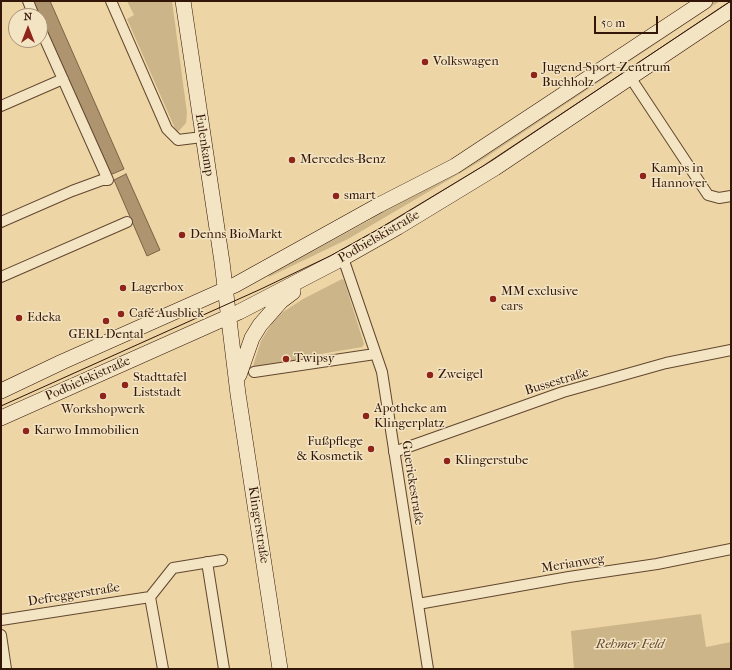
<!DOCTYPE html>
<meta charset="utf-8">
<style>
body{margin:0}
#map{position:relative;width:732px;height:670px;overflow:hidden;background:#edd5a5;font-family:"IM FELL French Canon",serif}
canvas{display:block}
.frame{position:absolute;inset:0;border:2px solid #331607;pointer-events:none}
.north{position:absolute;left:8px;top:8px;width:40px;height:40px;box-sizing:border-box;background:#f3e4c4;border:1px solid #a69278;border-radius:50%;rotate:0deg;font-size:11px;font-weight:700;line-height:16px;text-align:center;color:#331607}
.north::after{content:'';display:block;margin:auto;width:14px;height:18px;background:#8f2418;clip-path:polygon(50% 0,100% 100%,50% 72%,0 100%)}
.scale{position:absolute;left:594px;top:16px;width:64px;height:18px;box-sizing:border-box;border:2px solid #331607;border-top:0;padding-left:5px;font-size:12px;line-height:14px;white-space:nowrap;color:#331607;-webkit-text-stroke:3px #f3e4c4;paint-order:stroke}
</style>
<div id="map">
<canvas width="732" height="670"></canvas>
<div class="frame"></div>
<div class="north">N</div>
<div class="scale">50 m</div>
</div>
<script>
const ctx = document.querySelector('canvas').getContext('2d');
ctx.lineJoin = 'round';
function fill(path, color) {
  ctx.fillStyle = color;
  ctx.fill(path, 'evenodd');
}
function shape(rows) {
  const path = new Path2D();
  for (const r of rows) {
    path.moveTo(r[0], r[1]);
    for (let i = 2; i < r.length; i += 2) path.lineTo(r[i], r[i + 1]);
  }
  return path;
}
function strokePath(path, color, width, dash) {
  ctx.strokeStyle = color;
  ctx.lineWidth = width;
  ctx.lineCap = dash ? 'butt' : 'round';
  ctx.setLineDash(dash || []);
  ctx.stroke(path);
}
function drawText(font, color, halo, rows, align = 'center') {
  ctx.font = font + ' "IM FELL French Canon",serif';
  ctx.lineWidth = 3;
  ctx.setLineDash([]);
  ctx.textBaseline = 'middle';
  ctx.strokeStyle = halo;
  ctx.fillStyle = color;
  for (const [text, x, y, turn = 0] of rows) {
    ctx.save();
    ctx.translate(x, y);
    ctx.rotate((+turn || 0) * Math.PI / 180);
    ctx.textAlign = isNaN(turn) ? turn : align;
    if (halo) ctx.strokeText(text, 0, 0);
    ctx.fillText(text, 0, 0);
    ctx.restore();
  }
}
const green = shape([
 [127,1,172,1,187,113,186,123,177,133,127,19,134,15],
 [712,1,720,1,479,162,348,239,269,277,268,275,370,220,381,210],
 [342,279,344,280,364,344,362,347,303,357,295,362,252,369,261,341,274,320,283,312,303,299],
 [701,614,706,647,731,642,731,669,574,669,571,631]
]);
const water = shape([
 [33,1,50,1,124,169,110,175,33,1],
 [126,174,160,250,147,256,114,180,126,174]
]);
const street = shape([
 [28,1,34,16],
 [111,1,167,129,178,140,202,137],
 [630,77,708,195,719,198,731,196],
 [1,106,63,79],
 [1,222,72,191,102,180,108,180,40,28],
 [343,258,382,372,428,669],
 [1,277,127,222],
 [254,372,375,354],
 [394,452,563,392,666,363,731,350],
 [207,562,224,669],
 [418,604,569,577,657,564,731,549],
 [1,620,150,597],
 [1,635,6,669],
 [163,669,150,597,173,568,222,560]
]);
const secondary = shape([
 [183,1,222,262,238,394,280,669],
 [239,375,252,338,260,325,281,301,293,292],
 [1,391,62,362,235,285,379,205,455,166,705,1],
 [1,418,239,312,343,258,398,227,495,168,731,10]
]);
const tram = shape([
 [1,406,261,289,330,256,377,230,483,166,731,1]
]);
const markers = [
 [425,62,4,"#8f2418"],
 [534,75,4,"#8f2418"],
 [292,160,4,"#8f2418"],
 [643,176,4,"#8f2418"],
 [336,196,4,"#8f2418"],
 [182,235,4,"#8f2418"],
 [123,288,4,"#8f2418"],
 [493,299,4,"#8f2418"],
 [121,314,4,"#8f2418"],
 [19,318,4,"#8f2418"],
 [106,321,4,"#8f2418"],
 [286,359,4,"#8f2418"],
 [430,375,4,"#8f2418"],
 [125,385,4,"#8f2418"],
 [103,396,4,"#8f2418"],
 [366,416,4,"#8f2418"],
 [26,431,4,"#8f2418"],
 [371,449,4,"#8f2418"],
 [447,461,4,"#8f2418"]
];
const poiNames = [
 ["Volkswagen",433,62],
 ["Jugend-Sport-Zentrum",542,68],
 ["Buchholz",542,83],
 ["Mercedes-Benz",300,160],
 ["Kamps in",651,169],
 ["Hannover",651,184],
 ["smart",344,196],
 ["Denns BioMarkt",190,235],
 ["Lagerbox",131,288],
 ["MM exclusive",501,292],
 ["cars",501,307],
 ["Café Ausblick",129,314],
 ["Edeka",27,318],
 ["GERL Dental",106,335,"center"],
 ["Twipsy",294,359],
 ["Zweigel",438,375],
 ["Stadttafel",133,378],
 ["Liststadt",133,393],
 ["Apotheke am",374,409],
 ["Klingerplatz",374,424],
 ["Workshopwerk",103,410,"center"],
 ["Karwo Immobilien",34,431],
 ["Fußpflege",363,442,"right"],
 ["& Kosmetik",363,457,"right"],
 ["Klingerstube",455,461]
];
const streetNames = [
 ["Eulenkamp",204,145,81],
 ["Podbielskistraße",379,237,-30],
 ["Podbielskistraße",88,379,-24],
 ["Bussestraße",557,382,-17],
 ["Guerickestraße",412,483,81],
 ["Klingerstraße",258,525,81],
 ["Merianweg",573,564,-9],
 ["Defreggerstraße",74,595,-9]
];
const parkNames = [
 ["Rehmer Feld",630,645]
];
fill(green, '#cdb58a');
fill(water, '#ae946f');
strokePath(water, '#7d6245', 1);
strokePath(street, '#62462e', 12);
strokePath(secondary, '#331607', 16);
strokePath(street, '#f3e4c4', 10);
strokePath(secondary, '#f3e4c4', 15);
strokePath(tram, '#331607', 1);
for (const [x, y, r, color] of markers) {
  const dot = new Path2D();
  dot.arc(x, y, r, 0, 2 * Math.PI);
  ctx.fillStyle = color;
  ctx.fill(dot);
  strokePath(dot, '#f3e4c4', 1.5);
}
drawText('13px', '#331607', '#f3e4c4', poiNames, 'left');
drawText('13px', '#331607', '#f3e4c4', streetNames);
drawText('italic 13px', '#61462e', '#f3e4c4', parkNames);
</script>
